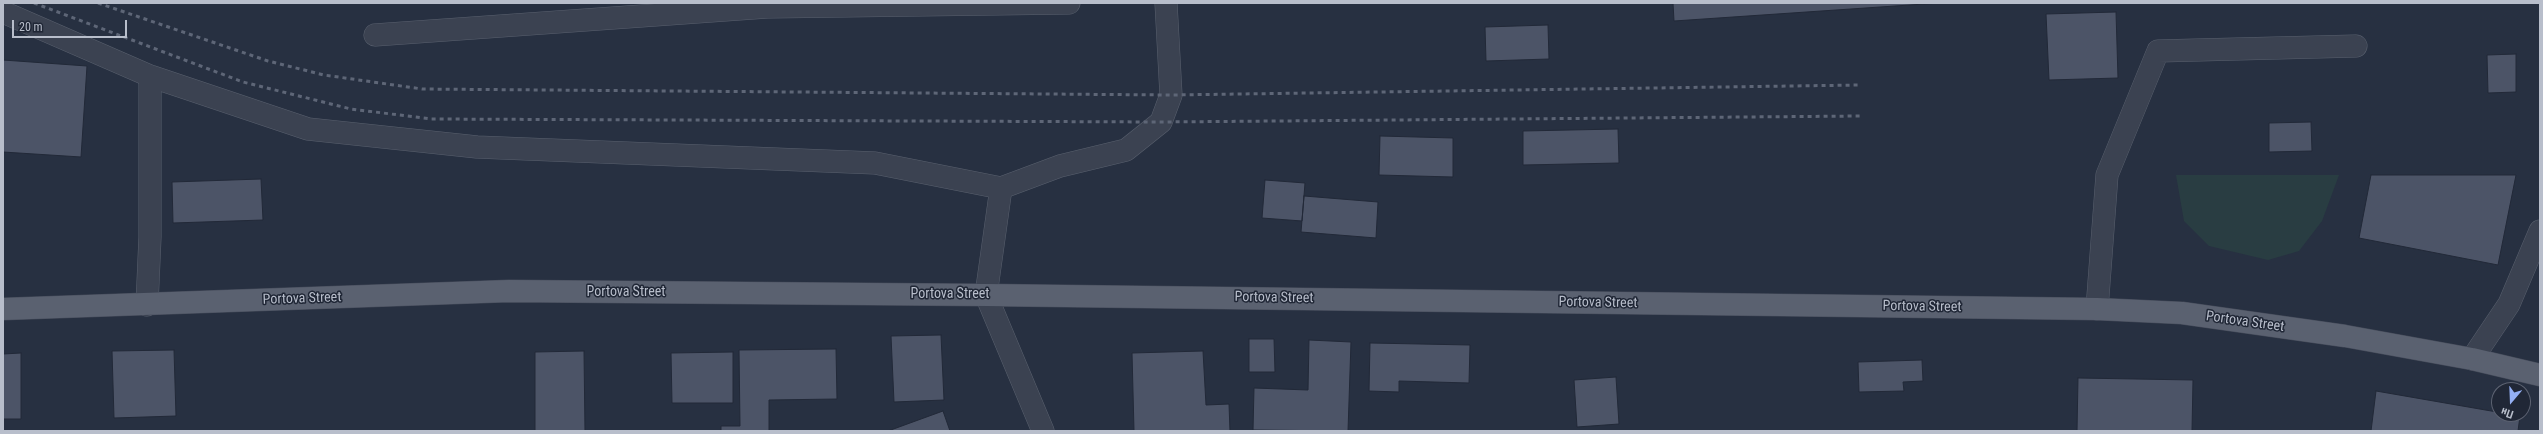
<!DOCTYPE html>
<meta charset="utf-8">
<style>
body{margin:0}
#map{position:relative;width:2543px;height:434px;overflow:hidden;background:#273041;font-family:"Roboto Condensed",sans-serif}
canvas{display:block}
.frame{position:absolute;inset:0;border:4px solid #b8becb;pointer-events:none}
.north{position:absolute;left:2491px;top:382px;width:40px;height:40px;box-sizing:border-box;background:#202736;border:1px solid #5d6372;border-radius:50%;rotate:199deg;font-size:11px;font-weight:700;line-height:16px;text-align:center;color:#b8becb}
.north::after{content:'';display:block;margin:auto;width:14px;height:18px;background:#94b0f4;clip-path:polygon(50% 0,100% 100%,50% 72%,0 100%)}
.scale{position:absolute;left:12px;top:20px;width:115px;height:18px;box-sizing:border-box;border:2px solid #b8becb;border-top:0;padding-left:5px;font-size:12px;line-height:14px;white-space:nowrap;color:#b8becb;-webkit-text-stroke:3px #202736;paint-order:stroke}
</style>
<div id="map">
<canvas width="2543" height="434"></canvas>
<div class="frame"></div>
<div class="north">Пн</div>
<div class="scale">20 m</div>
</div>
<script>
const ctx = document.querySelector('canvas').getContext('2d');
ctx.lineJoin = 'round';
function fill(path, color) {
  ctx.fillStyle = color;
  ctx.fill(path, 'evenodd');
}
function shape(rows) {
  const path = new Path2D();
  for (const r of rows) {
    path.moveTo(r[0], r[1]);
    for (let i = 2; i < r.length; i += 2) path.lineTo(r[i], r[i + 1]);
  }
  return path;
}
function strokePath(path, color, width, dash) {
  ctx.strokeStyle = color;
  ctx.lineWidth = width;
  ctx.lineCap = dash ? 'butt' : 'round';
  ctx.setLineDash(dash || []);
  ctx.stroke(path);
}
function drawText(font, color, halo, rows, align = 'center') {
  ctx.font = font + ' "Roboto Condensed",sans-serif';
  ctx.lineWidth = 3;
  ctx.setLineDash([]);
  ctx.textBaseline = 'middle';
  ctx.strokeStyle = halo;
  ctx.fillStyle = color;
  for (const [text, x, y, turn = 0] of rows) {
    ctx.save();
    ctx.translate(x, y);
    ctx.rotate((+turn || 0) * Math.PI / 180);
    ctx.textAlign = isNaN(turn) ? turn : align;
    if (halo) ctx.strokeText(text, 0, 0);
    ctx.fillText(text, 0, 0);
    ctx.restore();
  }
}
const green = shape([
 [2176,175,2339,175,2322,221,2299,251,2268,260,2209,246,2184,221]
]);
const building = shape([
 [1673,3,1939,3,1674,21,1673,3],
 [2116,12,2118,78,2049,80,2046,14,2116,12],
 [1548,25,1549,59,1486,61,1485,27,1548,25],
 [2516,54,2516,92,2488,93,2487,55,2516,54],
 [3,60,87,66,81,157,3,152,3,60],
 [2311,122,2312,151,2269,152,2269,123,2311,122],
 [1618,129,1619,163,1523,165,1523,131,1618,129],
 [1380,136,1453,138,1453,177,1379,175,1380,136],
 [2371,175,2516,175,2498,265,2359,238,2371,175],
 [261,179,263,220,173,223,172,182,261,179],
 [1265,180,1305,183,1302,221,1262,218,1265,180],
 [1304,196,1378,202,1376,238,1301,232,1304,196],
 [941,335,944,400,894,402,891,336,941,335],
 [1249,339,1274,339,1275,372,1249,372,1249,339],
 [1309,340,1351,342,1348,431,1253,430,1254,388,1308,390,1309,340],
 [1370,343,1470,345,1469,383,1399,381,1399,392,1369,391,1370,343],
 [836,349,837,399,769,400,769,431,721,431,721,426,740,426,739,350,836,349],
 [174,350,176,416,114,418,112,351,174,350],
 [584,351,585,431,535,431,535,352,584,351],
 [1203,351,1206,405,1229,404,1230,431,1134,431,1132,353,1203,351],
 [733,352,733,403,672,403,671,353,733,352],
 [21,353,21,419,3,419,3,354,21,353],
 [1922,360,1923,381,1903,382,1904,391,1859,392,1858,362,1922,360],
 [1616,377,1619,424,1577,427,1574,380,1616,377],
 [2078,378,2193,380,2192,431,2077,431,2078,378],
 [2376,391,2520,416,2518,431,2371,431,2376,391],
 [943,411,950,431,888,431,943,411]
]);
const minor = shape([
 [3,12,150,76,308,129,477,147,875,163,1001,188],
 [375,35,767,7,1069,3],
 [147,305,150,237,150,76],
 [2097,309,2107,175,2158,51,2356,46],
 [2472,359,2509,304,2540,231],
 [1043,431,986,295,1001,188,1060,166,1126,150,1161,122,1171,95,1166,3]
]);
const major = shape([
 [3,309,509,291,986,295,2097,309,2182,313,2345,336,2472,359,2540,375]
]);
const rail = shape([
 [34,3,243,82,351,109,431,119,1161,122,1861,116],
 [98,3,268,61,324,75,422,89,1171,95,1860,85]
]);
const streetNames = [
 ["Portova Street",626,292],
 ["Portova Street",950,294],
 ["Portova Street",1274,298,1],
 ["Portova Street",302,299,-2],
 ["Portova Street",1598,303,1],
 ["Portova Street",1922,307,1],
 ["Portova Street",2245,322,8]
];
fill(green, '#293d42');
fill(building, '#4c5467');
strokePath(building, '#222938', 1);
strokePath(minor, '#59606e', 23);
strokePath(major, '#454b5a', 23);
strokePath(minor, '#3b4251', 22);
strokePath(major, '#5a6170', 22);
strokePath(rail, '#5e6677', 3, [4, 4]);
drawText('14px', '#b8becb', '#202736', streetNames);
</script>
